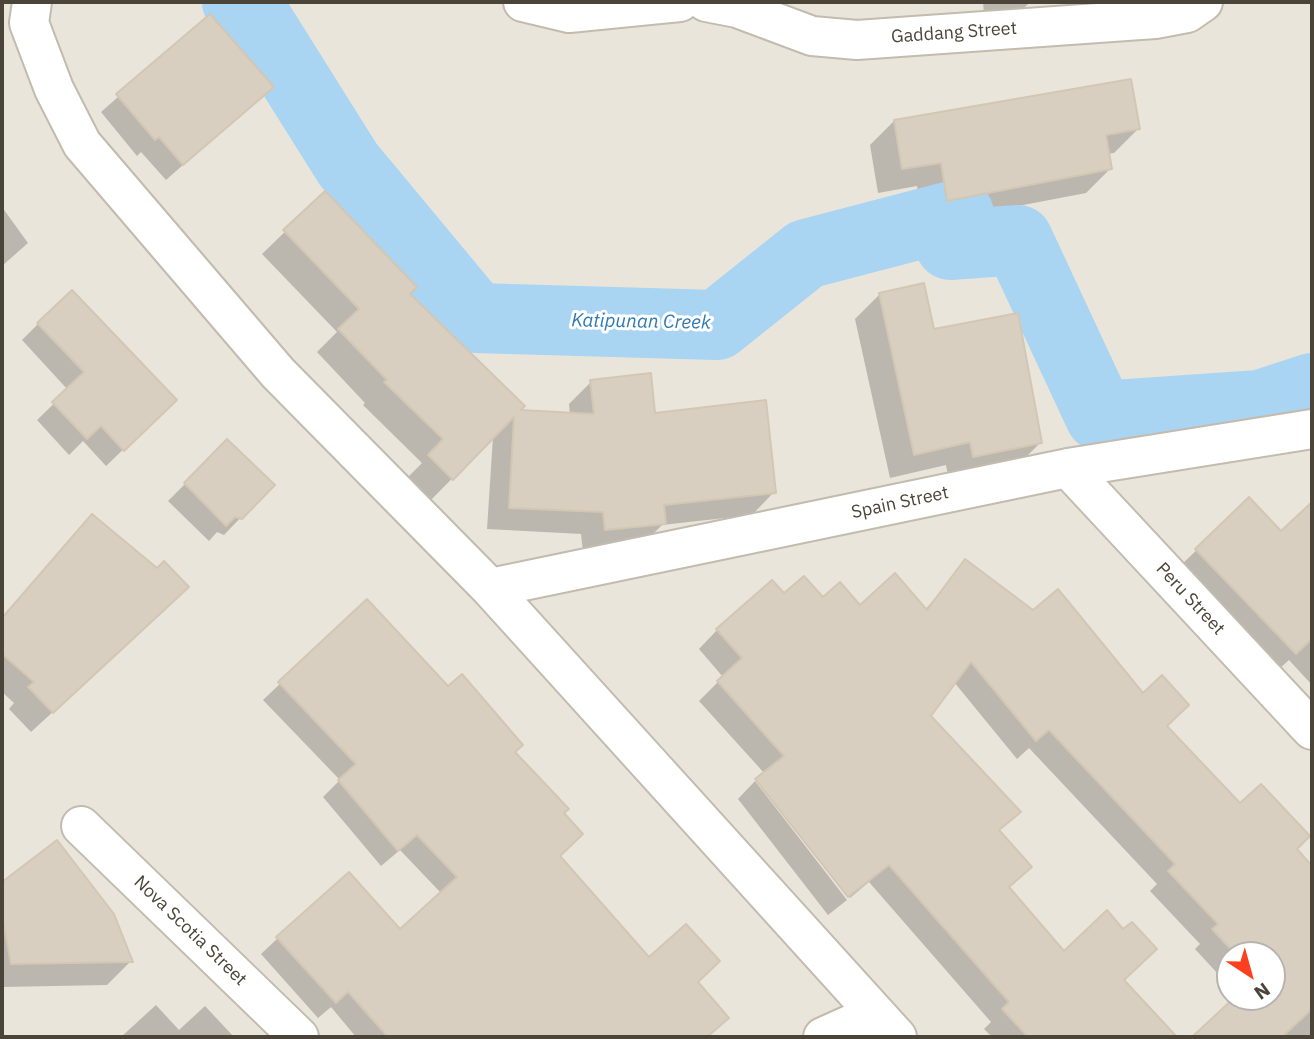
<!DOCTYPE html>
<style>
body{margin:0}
#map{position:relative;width:1314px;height:1039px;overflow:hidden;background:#f6f3ec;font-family:"IBM Plex Sans",sans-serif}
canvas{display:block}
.frame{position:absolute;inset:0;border:4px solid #4b4439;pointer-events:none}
.north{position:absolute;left:1216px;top:941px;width:70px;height:70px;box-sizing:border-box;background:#fff;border:2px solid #b7b4b0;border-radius:50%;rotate:144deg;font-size:19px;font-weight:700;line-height:28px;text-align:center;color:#4b4439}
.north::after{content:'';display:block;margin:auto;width:24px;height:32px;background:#fc3f1d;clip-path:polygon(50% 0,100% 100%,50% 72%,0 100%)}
</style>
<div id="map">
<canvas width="1314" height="1039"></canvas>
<div class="frame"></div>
<div class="north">N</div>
</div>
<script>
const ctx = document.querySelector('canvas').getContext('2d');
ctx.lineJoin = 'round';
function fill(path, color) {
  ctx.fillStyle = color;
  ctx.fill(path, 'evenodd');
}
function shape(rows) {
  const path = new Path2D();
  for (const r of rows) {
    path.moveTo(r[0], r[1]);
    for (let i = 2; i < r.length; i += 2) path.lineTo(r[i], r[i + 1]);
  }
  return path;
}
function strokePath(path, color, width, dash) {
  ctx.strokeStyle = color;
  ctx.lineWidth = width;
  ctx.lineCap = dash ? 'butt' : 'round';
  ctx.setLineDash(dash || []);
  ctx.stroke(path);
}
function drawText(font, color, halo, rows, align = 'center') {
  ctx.font = font + ' "IBM Plex Sans",sans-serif';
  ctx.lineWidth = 6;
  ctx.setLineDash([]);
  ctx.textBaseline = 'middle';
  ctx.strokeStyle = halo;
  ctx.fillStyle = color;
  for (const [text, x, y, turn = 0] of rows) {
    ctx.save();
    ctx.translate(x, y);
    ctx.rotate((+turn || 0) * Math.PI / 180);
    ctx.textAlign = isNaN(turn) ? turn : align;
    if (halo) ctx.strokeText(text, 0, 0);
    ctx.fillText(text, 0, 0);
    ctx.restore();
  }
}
const residential = shape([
 [2,2,1312,2,1312,1037,2,1037],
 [1230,955,1272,955,1272,997,1230,997]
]);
const shadow = shape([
 [983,2,1030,2,1024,8,984,14],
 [210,16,271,87,166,180,141,152,137,156,101,112],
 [894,121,1138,129,1114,153,1107,154,1110,169,1086,193,924,224,917,186,878,193,870,145],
 [325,193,407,294,517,412,570,415,569,404,591,382,653,415,774,492,752,515,662,525,641,546,583,552,581,534,487,529,493,437,430,501,407,478,422,463,363,405,365,403,317,352,337,332,262,254],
 [2,207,28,243,2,266],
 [923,285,933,331,1040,443,1016,467,949,480,946,465,890,478,855,319,879,295],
 [38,324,158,416,106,466,83,441,69,455,37,420,68,390,22,340],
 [227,442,272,485,224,535,217,532,209,541,168,501],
 [1249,500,1281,533,1312,504,1312,685,1289,660,1279,669,1180,566],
 [92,516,166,608,31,732,9,709,14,703,2,692,2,617],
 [965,562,1165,726,1240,806,1295,849,1312,868,1312,1037,1194,1037,1238,997,1272,997,1272,955,1230,955,1230,987,1195,949,1200,944,1150,891,1157,884,1029,748,1017,759,954,682,929,716,1018,812,998,831,1029,867,1008,889,1064,953,1122,981,1174,1037,992,1037,984,1029,991,1022,869,882,850,898,758,780,765,774,699,701,723,677,699,649,717,630,784,596,823,599,860,607,925,610],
 [367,601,513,752,561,814,558,856,649,959,696,982,727,1018,707,1037,356,1037,331,1007,318,1018,261,954,278,938,400,931,441,893,400,850,381,866,323,797,340,780,263,700],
 [755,781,847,900,828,915,738,799],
 [56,843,131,961,107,985,2,987,2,884],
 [156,1005,179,1030,205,1006,234,1037,121,1037]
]);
const river = shape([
 [237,2,250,8,348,164,476,318,717,325,806,254,959,214,950,245,1018,240,1100,416,1260,405,1312,388]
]);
const building = shape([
 [210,14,274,87,183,165,159,137,155,140,116,94,210,14],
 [1131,79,1140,129,1106,135,1112,169,947,201,941,163,902,169,894,120,1131,79],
 [325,191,417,287,410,294,525,406,521,410,594,414,590,380,651,373,655,413,766,400,776,493,664,505,666,524,605,530,603,512,509,508,514,417,453,480,428,455,443,439,384,382,387,380,338,329,359,309,283,230,325,191],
 [924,283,934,329,1018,313,1042,443,973,457,970,442,914,455,879,293,924,283],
 [72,290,177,400,124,451,101,426,87,439,52,402,84,372,37,323,72,290],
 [227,439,275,485,242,519,235,517,226,526,184,483,227,439],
 [1249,497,1281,531,1312,502,1312,639,1296,654,1195,549,1249,497],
 [92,514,157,568,164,561,189,587,53,713,28,687,34,682,2,654,2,618,92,514],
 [965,559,1033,610,1058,589,1143,693,1162,675,1189,705,1167,726,1240,803,1261,784,1310,836,1297,849,1312,866,1312,1009,1282,1037,1192,1037,1235,997,1272,997,1272,955,1236,955,1212,929,1218,924,1168,871,1175,864,1049,730,1036,741,971,662,931,716,1021,812,999,830,1032,867,1009,887,1064,951,1107,910,1123,929,1132,922,1157,949,1124,980,1177,1037,1028,1037,1002,1009,1009,1002,889,865,848,897,755,779,784,756,717,681,742,658,716,629,772,580,784,593,804,576,823,597,840,582,860,605,895,573,927,610,965,559],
 [367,599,448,686,462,674,523,745,515,752,569,809,564,813,583,834,560,856,649,957,686,924,720,961,698,982,729,1018,707,1037,388,1037,348,992,336,1003,276,937,349,872,400,929,457,877,417,835,398,851,338,780,356,764,278,682,367,599],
 [57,840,114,914,133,962,11,964,2,916,2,882,57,840]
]);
const street = shape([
 [32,2,29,23,54,89,82,144,278,373,490,588,897,1037],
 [523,2,569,13,680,2],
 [706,2,737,8,812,36,857,40,1155,19,1187,13,1203,2],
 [1068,468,1312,730],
 [490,588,1068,468,1312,429],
 [81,826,299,1037],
 [823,1037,874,1014]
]);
const streetNames = [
 ["Gaddang Street",954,33,-4],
 ["Spain Street",900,503,-12],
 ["Peru Street",1190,599,47],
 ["Nova Scotia Street",190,931,44]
];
const waterNames = [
 ["Katipunan Creek",641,322,1]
];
fill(residential, '#eae5da');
fill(shadow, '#0003');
strokePath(river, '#a9d4f2', 70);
fill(building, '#d8cfc1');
strokePath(building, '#d3c7b4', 2);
strokePath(street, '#c2bbae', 42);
strokePath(street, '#fff', 38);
drawText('18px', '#4b4439', '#fff', streetNames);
drawText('italic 19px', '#2e7ab2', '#fff', waterNames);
</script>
